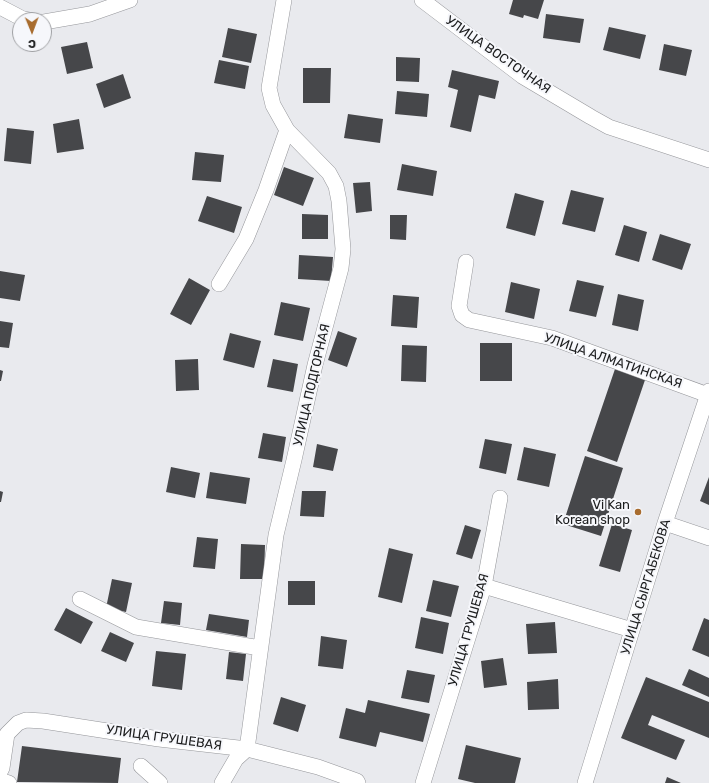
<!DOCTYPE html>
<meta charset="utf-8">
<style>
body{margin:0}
#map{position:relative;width:709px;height:783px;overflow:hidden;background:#e9eaee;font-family:Rubik,sans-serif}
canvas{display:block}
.north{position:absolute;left:12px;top:12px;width:40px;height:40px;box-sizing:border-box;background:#f6f7fb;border:1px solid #9fa0a3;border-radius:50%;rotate:179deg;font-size:11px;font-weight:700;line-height:16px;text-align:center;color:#1c1d1e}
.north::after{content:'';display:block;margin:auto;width:14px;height:18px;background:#a86c2e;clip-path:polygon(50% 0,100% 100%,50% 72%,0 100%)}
</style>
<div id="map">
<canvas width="709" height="783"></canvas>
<div class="north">С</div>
</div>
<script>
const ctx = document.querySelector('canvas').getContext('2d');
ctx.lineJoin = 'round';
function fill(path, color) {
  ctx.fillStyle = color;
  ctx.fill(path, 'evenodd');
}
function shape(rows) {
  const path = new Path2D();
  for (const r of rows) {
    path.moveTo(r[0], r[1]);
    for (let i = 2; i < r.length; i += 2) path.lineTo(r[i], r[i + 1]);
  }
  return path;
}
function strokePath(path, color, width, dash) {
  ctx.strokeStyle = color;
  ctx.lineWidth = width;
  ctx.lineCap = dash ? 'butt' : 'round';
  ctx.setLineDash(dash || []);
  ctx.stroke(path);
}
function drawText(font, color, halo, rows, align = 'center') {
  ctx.font = font + ' Rubik,sans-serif';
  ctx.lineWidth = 4;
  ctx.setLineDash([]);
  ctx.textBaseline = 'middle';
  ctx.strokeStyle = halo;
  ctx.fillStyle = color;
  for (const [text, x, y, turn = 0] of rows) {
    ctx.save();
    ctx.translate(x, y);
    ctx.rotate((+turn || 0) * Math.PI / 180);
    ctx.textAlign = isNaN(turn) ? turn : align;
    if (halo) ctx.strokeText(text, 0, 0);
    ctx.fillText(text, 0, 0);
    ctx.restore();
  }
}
const building = shape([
 [513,0,544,0,538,19,524,15,523,18,509,14],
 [546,14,584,19,580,43,543,38],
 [609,27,646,35,640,59,603,50],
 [228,28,257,34,251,63,222,57],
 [87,42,93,68,67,74,61,47],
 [664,44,692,50,686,76,659,70],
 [396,57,420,58,419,82,396,81],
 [219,60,249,66,245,89,214,83],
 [303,68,331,68,330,103,303,103],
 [452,70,499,81,495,99,479,95,471,132,450,127,458,90,448,87],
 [123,74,131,98,104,108,96,84],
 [397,91,429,94,427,117,395,114],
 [348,114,383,119,380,143,344,138],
 [79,119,84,149,57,153,53,124],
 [7,128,34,131,31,164,4,161],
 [195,152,224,155,221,182,192,180],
 [402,164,437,171,433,196,397,190],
 [284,167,314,178,303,206,274,195],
 [370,182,372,211,356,213,353,183],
 [571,190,604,198,595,232,562,224],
 [515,193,544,201,535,236,506,228],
 [207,196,242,207,234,233,198,221],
 [302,214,328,215,328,239,302,239],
 [390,215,407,215,406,240,390,239],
 [624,225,647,232,639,262,615,255],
 [660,234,691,244,682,270,652,260],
 [299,255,333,257,331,281,298,279],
 [0,271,25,275,20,301,0,298],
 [189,278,210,290,191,325,170,314],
 [577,280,604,286,596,317,569,311],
 [511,282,540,289,534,319,505,312],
 [618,294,644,300,638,331,612,325],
 [393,295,419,297,417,328,391,326],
 [281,302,310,308,303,341,274,335],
 [0,321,13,323,9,348,0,347],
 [338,331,357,338,347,367,328,360],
 [230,333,261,341,254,368,223,360],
 [480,343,512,343,512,381,480,381],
 [402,345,427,346,426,382,401,381],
 [198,359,199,390,176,391,175,360],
 [273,359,298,364,293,392,267,387],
 [615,369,645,380,617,462,587,451],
 [0,370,3,371,1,381,0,381],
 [263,433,286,437,282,462,258,458],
 [485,439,512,444,506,474,479,468],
 [317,444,338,449,333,471,313,467],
 [524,447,556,454,549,487,517,480],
 [585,456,623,468,601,536,563,524],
 [171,467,200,473,195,498,166,492],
 [210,472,250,478,246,504,206,498],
 [709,477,709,505,700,501],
 [0,491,3,492,1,502,0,502],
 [302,491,326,491,324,517,300,516],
 [612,524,632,530,620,572,599,566],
 [465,525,481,530,472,559,456,554],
 [197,537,218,539,215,569,193,567],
 [241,544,265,545,264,579,240,579],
 [389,548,413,554,402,603,378,597],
 [112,579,132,583,126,612,106,608],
 [433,580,459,586,451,617,426,611],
 [288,581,315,581,315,605,288,605],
 [164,601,182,603,180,625,161,623],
 [66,608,93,622,81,644,54,630],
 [209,614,249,620,247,637,206,630],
 [421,617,449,623,443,654,415,648],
 [704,618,709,620,709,657,692,650],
 [555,622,557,653,528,654,526,624],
 [110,632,134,643,126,662,101,651],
 [321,636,347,640,343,669,318,666],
 [156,651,186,654,182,690,152,686],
 [229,652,246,654,243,681,226,679],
 [503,658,507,685,484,688,481,661],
 [689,669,709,678,709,697,682,685],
 [407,670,435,675,429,703,401,698],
 [646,677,709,702,709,738,652,715,648,725,685,740,676,760,621,738],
 [558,679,559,709,528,710,527,682],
 [281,697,306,705,298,732,273,724],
 [368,700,430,714,423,742,380,732,376,747,339,738,346,708,365,713],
 [466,745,521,758,515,783,475,783,458,779],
 [22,746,121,758,118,783,17,782],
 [667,777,681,783,665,783]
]);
const minor = shape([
 [422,0,522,76,591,117,609,127,709,160],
 [0,7,23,19,29,20],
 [44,22,90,14,130,0],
 [466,262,459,306,462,315,469,320,552,338,708,395],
 [219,284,246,239,266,190,287,130],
 [665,523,709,538],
 [484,586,632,630],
 [80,599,136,627,260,648],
 [141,766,160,783],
 [0,772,2,768,7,734,18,723,26,720,43,721,159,739,247,749,318,767,357,781,358,783],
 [0,780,9,783],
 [222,783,236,759,247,749,276,535,294,460,315,365,341,268,343,249,339,201,336,186,329,173,287,130,273,105,269,88,284,0],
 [423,783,484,586,500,498],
 [585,783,665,523,709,391]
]);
const markers = [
 [638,512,4,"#a86c2e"]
];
const streetNames = [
 ["УЛИЦА ВОСТОЧНАЯ",498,55,35],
 ["УЛИЦА АЛМАТИНСКАЯ",613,361,19],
 ["УЛИЦА ПОДГОРНАЯ",312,385,-77],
 ["УЛИЦА СЫРГАБЕКОВА",646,587,-73],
 ["УЛИЦА ГРУШЕВАЯ",469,630,-74],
 ["УЛИЦА ГРУШЕВАЯ",164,738,8]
];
const poiNames = [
 ["Vi Kan",630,505],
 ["Korean shop",630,520]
];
fill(building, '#46474a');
strokePath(minor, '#95969a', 16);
strokePath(minor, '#fff', 15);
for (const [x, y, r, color] of markers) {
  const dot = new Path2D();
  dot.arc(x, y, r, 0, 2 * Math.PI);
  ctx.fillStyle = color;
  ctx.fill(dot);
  strokePath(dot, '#f6f7fb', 1.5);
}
drawText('13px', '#1c1d1e', '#f6f7fb', streetNames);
drawText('13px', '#1c1d1e', '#f6f7fb', poiNames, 'right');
</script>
